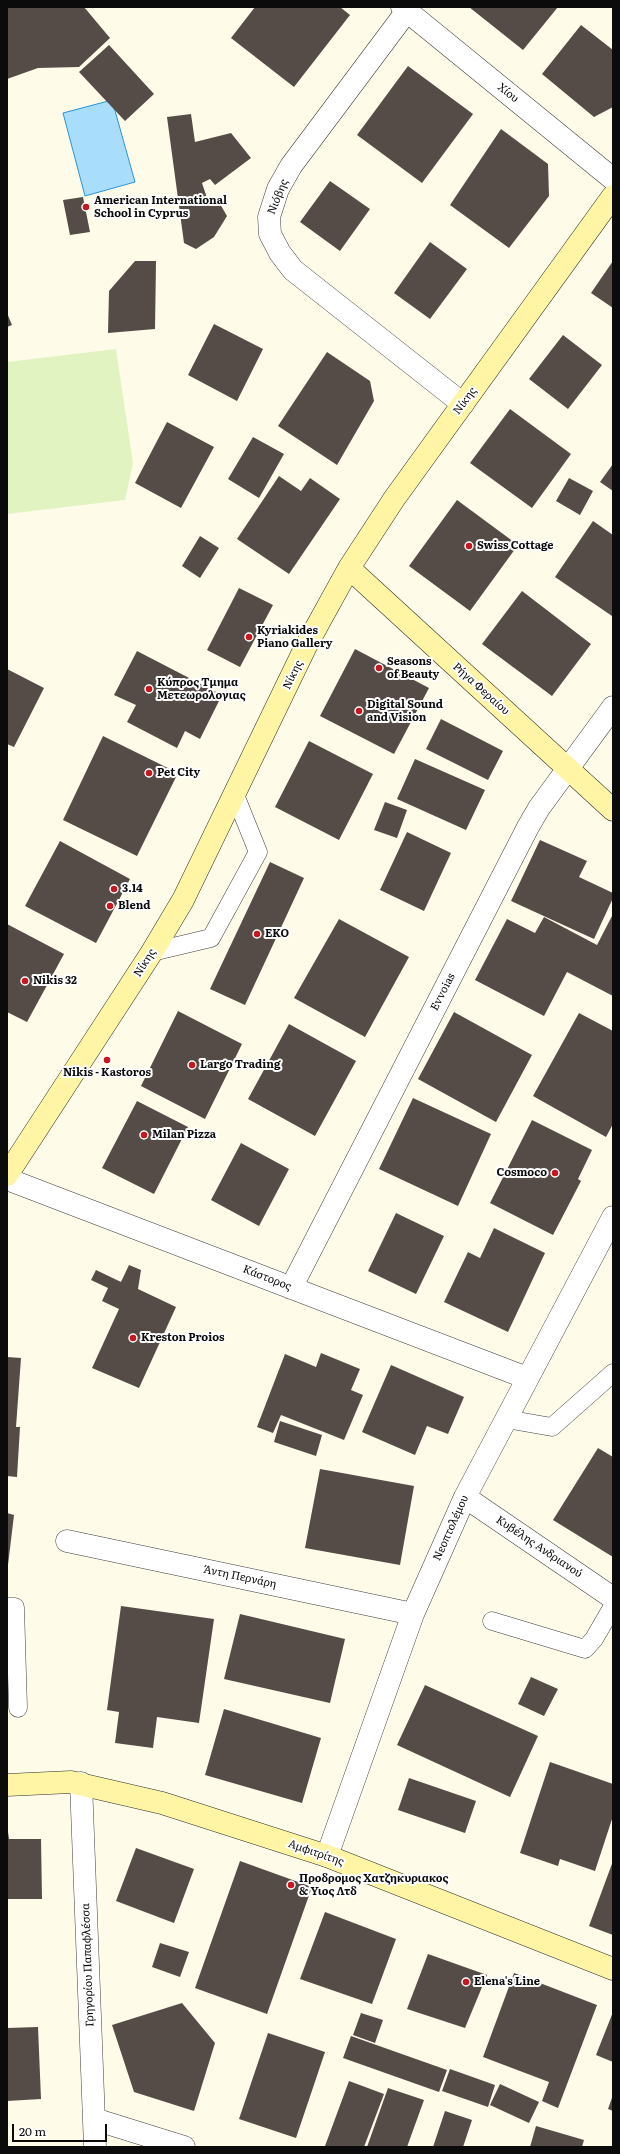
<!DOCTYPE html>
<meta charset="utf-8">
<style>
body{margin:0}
#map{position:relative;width:620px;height:2154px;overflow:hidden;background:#fffbe9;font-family:Literata,serif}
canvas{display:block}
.frame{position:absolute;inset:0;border:8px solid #0b0b0b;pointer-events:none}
.scale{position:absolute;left:12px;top:2124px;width:95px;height:18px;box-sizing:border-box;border:2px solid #0b0b0b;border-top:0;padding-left:5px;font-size:12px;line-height:14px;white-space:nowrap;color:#0b0b0b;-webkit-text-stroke:3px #fff;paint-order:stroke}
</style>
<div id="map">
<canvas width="620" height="2154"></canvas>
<div class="frame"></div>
<div class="scale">20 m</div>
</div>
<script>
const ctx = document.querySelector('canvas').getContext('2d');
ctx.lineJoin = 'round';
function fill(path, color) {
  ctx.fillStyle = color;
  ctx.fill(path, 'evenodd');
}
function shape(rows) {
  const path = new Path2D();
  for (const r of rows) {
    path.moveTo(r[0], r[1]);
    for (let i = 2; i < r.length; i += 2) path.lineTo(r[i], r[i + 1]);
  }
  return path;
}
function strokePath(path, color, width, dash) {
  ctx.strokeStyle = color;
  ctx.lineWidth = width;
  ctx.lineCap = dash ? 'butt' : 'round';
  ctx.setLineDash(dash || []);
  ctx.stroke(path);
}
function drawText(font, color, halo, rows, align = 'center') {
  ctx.font = font + ' Literata,serif';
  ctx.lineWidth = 4;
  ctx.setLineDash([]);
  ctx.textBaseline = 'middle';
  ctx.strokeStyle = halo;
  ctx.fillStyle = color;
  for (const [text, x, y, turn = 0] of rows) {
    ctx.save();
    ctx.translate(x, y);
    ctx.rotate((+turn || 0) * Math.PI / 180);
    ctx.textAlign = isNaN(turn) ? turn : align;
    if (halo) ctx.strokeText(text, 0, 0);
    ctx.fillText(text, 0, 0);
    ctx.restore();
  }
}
const pitch = shape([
 [116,349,133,463,125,500,7,514,7,362]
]);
const water = shape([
 [112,100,135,182,85,196,63,113,112,100]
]);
const building = shape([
 [7,7,84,7,110,38,79,67,38,68,7,79],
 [255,7,340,7,350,15,294,87,231,38],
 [469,7,558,7,523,50],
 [581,25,613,50,613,107,594,117,542,74],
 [109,45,154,94,125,121,79,72],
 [408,66,473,114,422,183,357,135],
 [191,114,195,142,231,133,251,158,215,185,210,179,202,183,208,201,216,197,227,216,214,237,196,249,184,243,167,117],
 [501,129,548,164,549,196,509,248,450,205],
 [330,181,370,209,340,251,300,222],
 [83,197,90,232,70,235,63,200],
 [430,242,467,269,430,319,394,293],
 [135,261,156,261,155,329,108,333,109,291],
 [613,261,613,308,591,293],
 [7,313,12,325,7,327],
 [214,324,263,349,237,401,188,375],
 [563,335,602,365,568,409,529,379],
 [327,352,370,381,374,401,337,465,278,426],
 [510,409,571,454,532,508,470,463],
 [167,422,214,447,181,508,135,483],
 [253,437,284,454,259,498,228,479],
 [613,464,613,491,600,482],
 [279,476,301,491,310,478,340,499,289,574,237,539],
 [569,478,593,491,580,515,556,501],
 [457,500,518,545,470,611,409,566],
 [593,521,613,535,612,616,555,577],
 [200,536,219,548,200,578,182,566],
 [239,588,273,605,240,667,207,650],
 [522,591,591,644,552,696,482,644],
 [355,649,429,688,394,754,320,716],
 [137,651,222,695,200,739,185,731,177,748,127,722,136,705,114,695],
 [7,669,44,688,14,747,7,744],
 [441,719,503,751,488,780,426,749],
 [103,736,178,773,137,856,63,820],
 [309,741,373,774,339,840,275,807],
 [415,759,485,790,466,830,397,799],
 [385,802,407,810,397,838,374,830],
 [407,832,451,853,424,911,380,890],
 [540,840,587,861,579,877,613,893,613,898,594,939,511,901],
 [60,841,130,879,96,943,25,906],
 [270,862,304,878,245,1005,210,989],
 [613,914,613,996,567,972,544,1016,475,980,507,919,535,933,544,917,597,945],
 [339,919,409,957,365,1037,294,998],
 [7,924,64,954,27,1022,7,1012],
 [178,1011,242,1044,205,1119,141,1086],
 [454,1012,532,1055,496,1122,418,1079],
 [579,1013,613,1031,613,1124,606,1137,533,1096],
 [289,1024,356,1061,315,1136,248,1099],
 [413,1098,491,1134,458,1206,379,1169],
 [137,1101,188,1127,154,1194,102,1168],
 [532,1120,592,1150,578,1179,581,1181,553,1235,490,1203],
 [241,1143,289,1169,259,1226,211,1200],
 [396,1213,444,1236,416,1294,368,1271],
 [494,1228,545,1253,508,1332,444,1302,468,1252,480,1258],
 [129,1265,141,1270,138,1289,176,1307,139,1388,92,1368,119,1309,102,1301,108,1288,91,1280,96,1270,121,1282],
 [321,1353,360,1369,351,1390,363,1395,344,1440,281,1415,273,1433,257,1427,285,1354,316,1367],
 [7,1357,21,1358,16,1427,20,1427,17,1477,7,1476],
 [391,1365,464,1397,448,1434,427,1426,415,1455,362,1432],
 [280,1421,322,1435,316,1456,274,1442],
 [598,1448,613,1457,613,1557,553,1520],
 [320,1469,414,1486,400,1565,305,1548],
 [7,1513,14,1515,8,1565,7,1565],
 [121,1606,214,1619,199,1723,157,1717,153,1748,115,1743,119,1712,107,1710],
 [240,1614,345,1639,330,1703,224,1679],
 [531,1677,558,1689,544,1716,518,1704],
 [425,1685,538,1736,510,1797,397,1745],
 [224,1709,321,1738,302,1803,205,1775],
 [550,1762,613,1784,613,1816,595,1871,560,1859,558,1866,520,1853],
 [409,1778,476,1801,465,1833,398,1810],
 [7,1825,9,1839,41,1839,42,1899,7,1899],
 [136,1848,194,1869,174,1923,116,1901],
 [240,1861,312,1887,267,2014,195,1988],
 [613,1861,613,1935,589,1926],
 [325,1912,396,1939,372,2004,300,1979],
 [160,1943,189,1952,180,1977,152,1967],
 [428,1954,487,1975,465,2028,407,2009],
 [514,1973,597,2005,558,2108,542,2101,549,2082,483,2057],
 [182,2003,215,2043,194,2111,134,2092,112,2025],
 [613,2012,613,2062,596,2055],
 [361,2013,383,2020,375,2043,353,2035],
 [38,2027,41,2099,7,2101,7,2028],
 [268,2033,325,2052,296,2138,239,2119],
 [351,2036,447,2070,439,2092,343,2058],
 [450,2069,495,2085,488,2107,442,2091],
 [349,2081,384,2094,364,2147,328,2147,325,2146],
 [500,2084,539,2102,529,2123,490,2105],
 [388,2088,424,2100,407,2147,367,2147],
 [613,2095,613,2111,608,2109],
 [445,2111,472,2120,463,2147,433,2147],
 [536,2126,584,2140,582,2147,530,2147]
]);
const lane = shape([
 [152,952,211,938,258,852,235,795],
 [506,1419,552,1427,613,1373],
 [7,1607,15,1607,18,1708],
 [492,1621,585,1649,594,1639,613,1606]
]);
const street = shape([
 [402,7,613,179],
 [407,11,291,166,278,189,269,217,270,234,280,253,293,270,463,404],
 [7,1179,527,1378],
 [291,1288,528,827,539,808,613,707],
 [465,1497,613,1598],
 [67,1541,413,1614],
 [81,1783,95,2147],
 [327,1856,413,1614,465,1497,613,1217],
 [94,2119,184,2147]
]);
const secondary = shape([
 [349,568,613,810],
 [7,1175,152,952,183,900,306,646,349,568,394,499,613,196],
 [7,1785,71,1782,162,1803,327,1856,613,1969]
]);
const markers = [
 [86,207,4,"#c71720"],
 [469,546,4,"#c71720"],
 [249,637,4,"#c71720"],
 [379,668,4,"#c71720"],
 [149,689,4,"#c71720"],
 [359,711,4,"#c71720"],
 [149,773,4,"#c71720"],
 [114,889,4,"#c71720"],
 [110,906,4,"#c71720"],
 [257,934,4,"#c71720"],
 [25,981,4,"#c71720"],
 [107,1060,4,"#c71720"],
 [192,1065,4,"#c71720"],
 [144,1135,4,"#c71720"],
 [555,1173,4,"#c71720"],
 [133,1338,4,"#c71720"],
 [291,1885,4,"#c71720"],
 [466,1982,4,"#c71720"]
];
const streetNames = [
 ["Χίου",508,93,39],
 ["Νιόβης",278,197,-68],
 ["Νίκης",465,401,-54],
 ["Νίκης",293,675,-64],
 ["Ρήγα Φεραίου",481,689,42],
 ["Νίκης",145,963,-58],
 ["Evvoias",443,992,-63],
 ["Κάστορος",267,1278,21],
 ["Νεοπτολέμου",451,1528,-66],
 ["Κυβέλης Ανδριανού",539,1547,34],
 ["Άντη Περνάρη",240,1577,12],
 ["Αμφιτρίτης",316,1853,19],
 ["Γρηγορίου Παπαφλέσσα",88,1965,-92]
];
const poiNames = [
 ["American International",94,201],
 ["School in Cyprus",94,214],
 ["Swiss Cottage",477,546],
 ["Kyriakides",257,631],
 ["Piano Gallery",257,644],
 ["Seasons",387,662],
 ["of Beauty",387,675],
 ["Κύπρος Τμημα",157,683],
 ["Μετεωρολογιας",157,696],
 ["Digital Sound",367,705],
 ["and Vision",367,718],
 ["Pet City",157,773],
 ["3.14",122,889],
 ["Blend",118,906],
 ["EKO",265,934],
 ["Nikis 32",33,981],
 ["Largo Trading",200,1065],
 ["Nikis - Kastoros",107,1073,"center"],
 ["Milan Pizza",152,1135],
 ["Cosmoco",547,1173,"right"],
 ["Kreston Proios",141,1338],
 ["Προδρομος Χατζηκυριακος",299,1879],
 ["& Υιος Λτδ",299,1892],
 ["Elena's Line",474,1982]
];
fill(pitch, '#e2f3c2');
fill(water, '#a9ddfc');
strokePath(water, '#2993d9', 1);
fill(building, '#554c47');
strokePath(lane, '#3e3e3e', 19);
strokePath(street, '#3e3e3e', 23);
strokePath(secondary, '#2d2d2d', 23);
strokePath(lane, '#fff', 18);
strokePath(street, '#fff', 22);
strokePath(secondary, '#fff5a4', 22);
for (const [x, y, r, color] of markers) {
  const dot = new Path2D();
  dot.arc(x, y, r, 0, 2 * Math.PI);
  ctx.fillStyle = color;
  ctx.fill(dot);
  strokePath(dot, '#fff', 1.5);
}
drawText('11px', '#0b0b0b', '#fff', streetNames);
drawText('bold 11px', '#0b0b0b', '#fff', poiNames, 'left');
</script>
